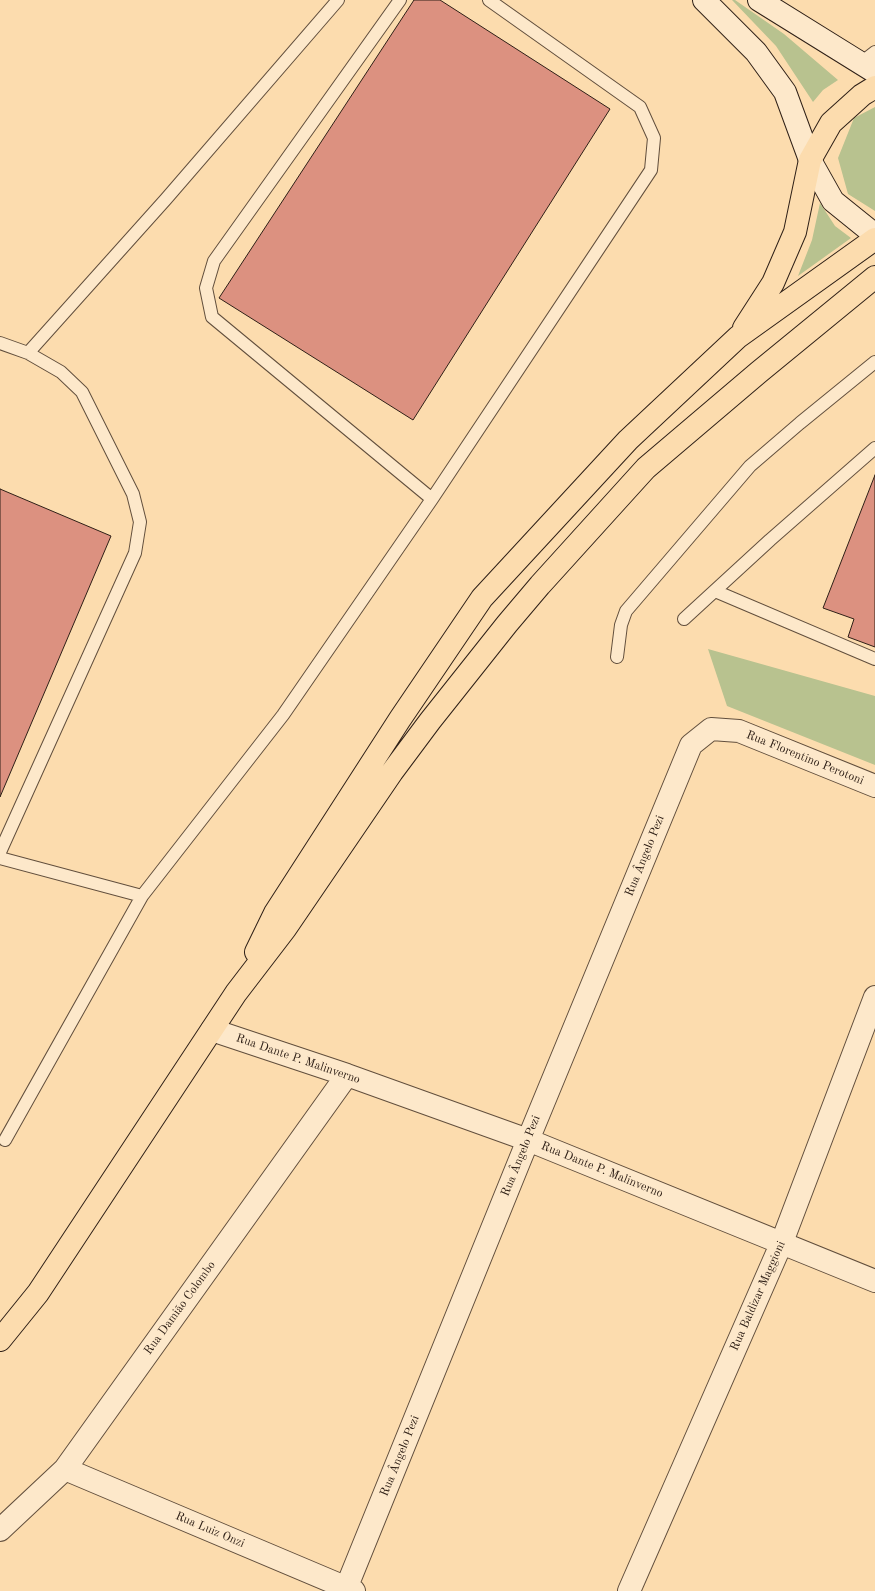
<!DOCTYPE html>
<meta charset="utf-8">
<style>
body{margin:0}
canvas{display:block;background:#fcdcae}
</style>
<canvas width="875" height="1591"></canvas>
<script>
const ctx = document.querySelector('canvas').getContext('2d');
ctx.lineJoin = 'round';
function fill(path, color) {
  ctx.fillStyle = color;
  ctx.fill(path, 'evenodd');
}
function shape(rows) {
  const path = new Path2D();
  for (const r of rows) {
    path.moveTo(r[0], r[1]);
    for (let i = 2; i < r.length; i += 2) path.lineTo(r[i], r[i + 1]);
  }
  return path;
}
function strokePath(path, color, width, dash) {
  ctx.strokeStyle = color;
  ctx.lineWidth = width;
  ctx.lineCap = dash ? 'butt' : 'round';
  ctx.setLineDash(dash || []);
  ctx.stroke(path);
}
function drawText(font, color, halo, rows, align = 'center') {
  ctx.font = font + ' "Old Standard TT",serif';
  ctx.lineWidth = 3.5;
  ctx.setLineDash([]);
  ctx.textBaseline = 'middle';
  ctx.strokeStyle = halo;
  ctx.fillStyle = color;
  for (const [text, x, y, turn = 0] of rows) {
    ctx.save();
    ctx.translate(x, y);
    ctx.rotate((+turn || 0) * Math.PI / 180);
    ctx.textAlign = isNaN(turn) ? turn : align;
    if (halo) ctx.strokeText(text, 0, 0);
    ctx.fillText(text, 0, 0);
    ctx.restore();
  }
}
const green = shape([
 [732,0,735,0,784,34,838,80,823,90,813,102,776,46],
 [875,107,875,211,848,194,838,158,854,118],
 [820,203,835,226,851,238,798,276,812,240],
 [708,649,875,696,875,765,727,706]
]);
const building = shape([
 [414,0,440,0,610,109,413,420,219,298,414,0],
 [875,475,875,647,848,637,854,619,823,608,875,475],
 [0,489,111,536,0,797,0,489]
]);
const service = shape([
 [400,0,214,261,206,288,212,317,432,499],
 [861,63,875,52],
 [0,343,28,353,61,372,82,392,133,494,140,522,135,553,0,852],
 [28,353,166,199,338,0],
 [715,591,875,659],
 [684,619,770,540,875,448],
 [617,657,621,625,626,611,750,466,800,423,875,362],
 [0,858,142,896],
 [5,1140,142,896,283,715,432,499,651,170,654,138,640,107,489,0]
]);
const minor = shape([
 [212,1030,347,1075,528,1140,875,1281],
 [65,1469,354,1591],
 [0,1530,65,1469,347,1075],
 [345,1591,528,1140,691,745,711,729,739,731,875,786],
 [629,1591,782,1242,875,997]
]);
const secondary = shape([
 [704,0,756,52,785,92,810,160,833,201,875,235],
 [759,0,875,72]
]);
const trunk = shape([
 [744,328,773,283,795,232,810,160,831,123,862,95,875,87],
 [256,952,275,913,400,719,482,598,628,440,738,337,875,239],
 [0,1340,38,1293,236,993,285,929,392,772,430,721,507,624,540,585,646,468,759,372,875,277]
]);
const streetNames = [
 ["Rua Florentino Perotoni",805,758,22],
 ["Rua Ângelo Pezi",645,856,-68],
 ["Rua Dante P. Malinverno",298,1059,19],
 ["Rua Ângelo Pezi",521,1156,-68],
 ["Rua Dante P. Malinverno",602,1170,22],
 ["Rua Baldizar Maggioni",758,1296,-66],
 ["Rua Damião Colombo",180,1308,-54],
 ["Rua Ângelo Pezi",400,1456,-68],
 ["Rua Luiz Onzi",210,1530,23]
];
fill(green, '#b8c28f');
fill(building, '#dc9180');
strokePath(building, '#2f2017', 1);
strokePath(service, '#624f3d', 14);
strokePath(minor, '#624f3d', 24);
strokePath(secondary, '#2f2017', 24);
strokePath(trunk, '#2f2017', 24);
strokePath(service, '#fde8ca', 12);
strokePath(minor, '#fde8ca', 22);
strokePath(secondary, '#fde8ca', 22);
strokePath(trunk, '#fcdcae', 22);
drawText('12px', '#2f2017', '#fde8ca', streetNames);
</script>
